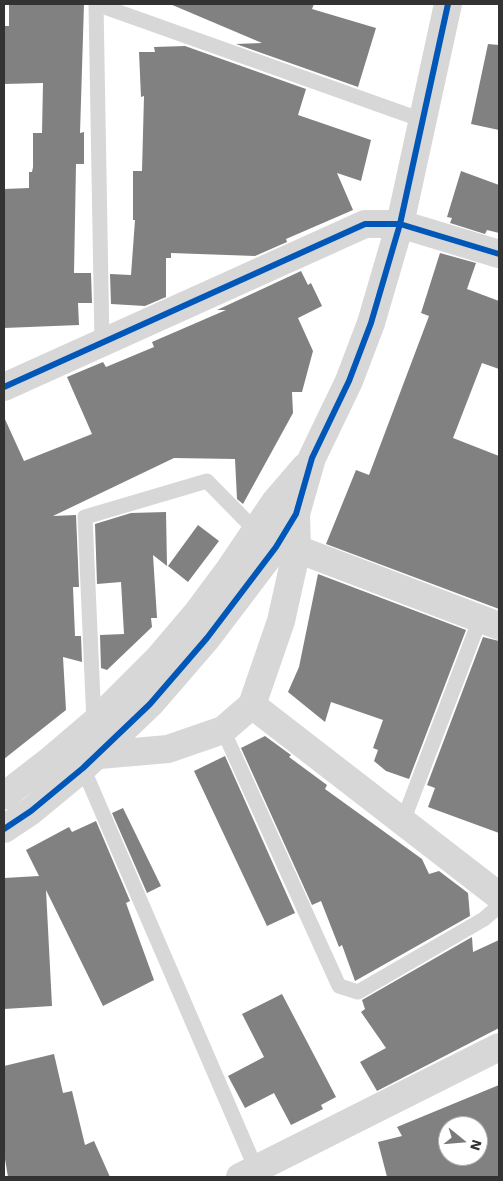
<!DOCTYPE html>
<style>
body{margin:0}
#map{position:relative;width:503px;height:1181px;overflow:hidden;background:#fff;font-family:"Work Sans",sans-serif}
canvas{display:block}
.frame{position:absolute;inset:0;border:5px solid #333;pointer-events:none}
.north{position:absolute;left:438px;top:1116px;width:50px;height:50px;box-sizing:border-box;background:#fff;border:1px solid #adadad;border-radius:50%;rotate:107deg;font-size:14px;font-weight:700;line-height:20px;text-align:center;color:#333}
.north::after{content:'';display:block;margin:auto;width:18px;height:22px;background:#7a7a7a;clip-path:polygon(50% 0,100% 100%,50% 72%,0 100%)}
</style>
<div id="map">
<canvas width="503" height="1181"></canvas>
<div class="frame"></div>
<div class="north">N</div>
</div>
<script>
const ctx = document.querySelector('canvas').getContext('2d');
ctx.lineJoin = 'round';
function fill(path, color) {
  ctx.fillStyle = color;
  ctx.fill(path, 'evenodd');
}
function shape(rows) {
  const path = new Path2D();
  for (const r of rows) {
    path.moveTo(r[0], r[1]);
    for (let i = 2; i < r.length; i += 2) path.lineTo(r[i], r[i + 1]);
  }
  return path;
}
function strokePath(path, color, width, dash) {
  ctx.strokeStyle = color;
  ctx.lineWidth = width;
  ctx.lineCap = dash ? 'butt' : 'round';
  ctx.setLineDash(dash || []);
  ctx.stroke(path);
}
const building = shape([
 [9,4,84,4,80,133,84,132,84,164,76,164,74,273,91,273,92,303,78,303,79,325,4,328,4,189,29,188,29,172,32,172,33,167,33,133,42,133,43,83,4,84,4,26,9,26],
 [170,4,314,4,312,9,376,28,358,87,236,44,262,43],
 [488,44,499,45,499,130,471,124],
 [185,46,306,89,298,115,371,140,361,181,337,173,353,210,286,239,287,242,255,256,171,253,171,258,166,258,166,297,145,306,111,304,110,274,131,275,135,220,133,220,133,171,142,171,144,96,141,97,139,52,155,52,154,47],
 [461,171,499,185,499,233,487,230,485,234,450,223,452,218,447,217],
 [440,253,476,263,467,289,499,301,499,369,482,363,453,438,499,456,499,609,326,544,356,470,369,475,429,316,421,313],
 [301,271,308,285,311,283,322,306,298,318,313,351,302,392,292,392,293,413,243,504,237,499,235,459,174,458,53,516,76,515,79,587,73,587,75,636,81,636,82,662,63,657,66,710,4,759,4,417,24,461,92,434,67,377,103,362,106,367,154,347,152,342,226,310,217,310],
 [166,512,167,566,153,555,157,618,151,618,152,627,107,670,101,668,100,635,124,634,121,582,97,584,95,524,131,513],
 [198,525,219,541,188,582,168,566],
 [318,574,466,630,409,779,386,771,374,761,378,750,373,748,383,720,331,702,325,722,288,692,299,667],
 [483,637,499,641,499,833,428,807,435,788,427,785],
 [265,736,291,755,289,757,327,785,325,789,422,859,429,874,439,871,468,893,470,916,355,981,342,945,339,947,321,901,312,905,241,748],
 [225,756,295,913,267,926,194,771],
 [123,808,161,886,147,893,112,813],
 [96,821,130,901,126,903,154,980,103,1006,46,890,52,1006,4,1009,4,878,39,876,26,850,69,827,72,832],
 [472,937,473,952,499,940,499,1028,377,1091,360,1062,386,1048,361,1012,365,1009,362,1000],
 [282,994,336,1097,321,1105,323,1109,291,1125,274,1093,245,1108,228,1076,264,1057,242,1014],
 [54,1054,63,1093,72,1091,85,1145,94,1141,110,1177,8,1177,5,1159,4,1159,4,1066],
 [499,1085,499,1177,387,1177,378,1142,402,1136,397,1127],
 [448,1126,478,1126,478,1156,448,1156]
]);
const service = shape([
 [96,4,422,120],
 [96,4,102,344],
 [94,723,85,517,207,481,256,531],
 [223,730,339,986,358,992,484,919,499,906],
 [83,768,256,1169],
 [403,821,480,619]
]);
const minor = shape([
 [4,387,365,224,400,224,499,254],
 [297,549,499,626],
 [252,705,499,896],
 [99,755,168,749,223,730,252,705,281,621,297,549,296,514],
 [240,1177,499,1047]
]);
const tertiary = shape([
 [4,796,53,758,94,723,158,659,197,613,229,570,275,502,305,467],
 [4,829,31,811,83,768,150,704,207,638,276,547,296,514,312,458,349,381,371,323,400,224,448,4]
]);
const cycleway = shape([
 [4,387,365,224,400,224,499,254],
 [4,829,31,811,83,768,150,704,207,638,276,547,296,514,312,458,349,381,371,323,400,224,448,4]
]);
fill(building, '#818181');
strokePath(service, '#d7d7d7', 15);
strokePath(minor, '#d7d7d7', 28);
strokePath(tertiary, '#d7d7d7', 28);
strokePath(cycleway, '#0057b8', 6);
</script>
